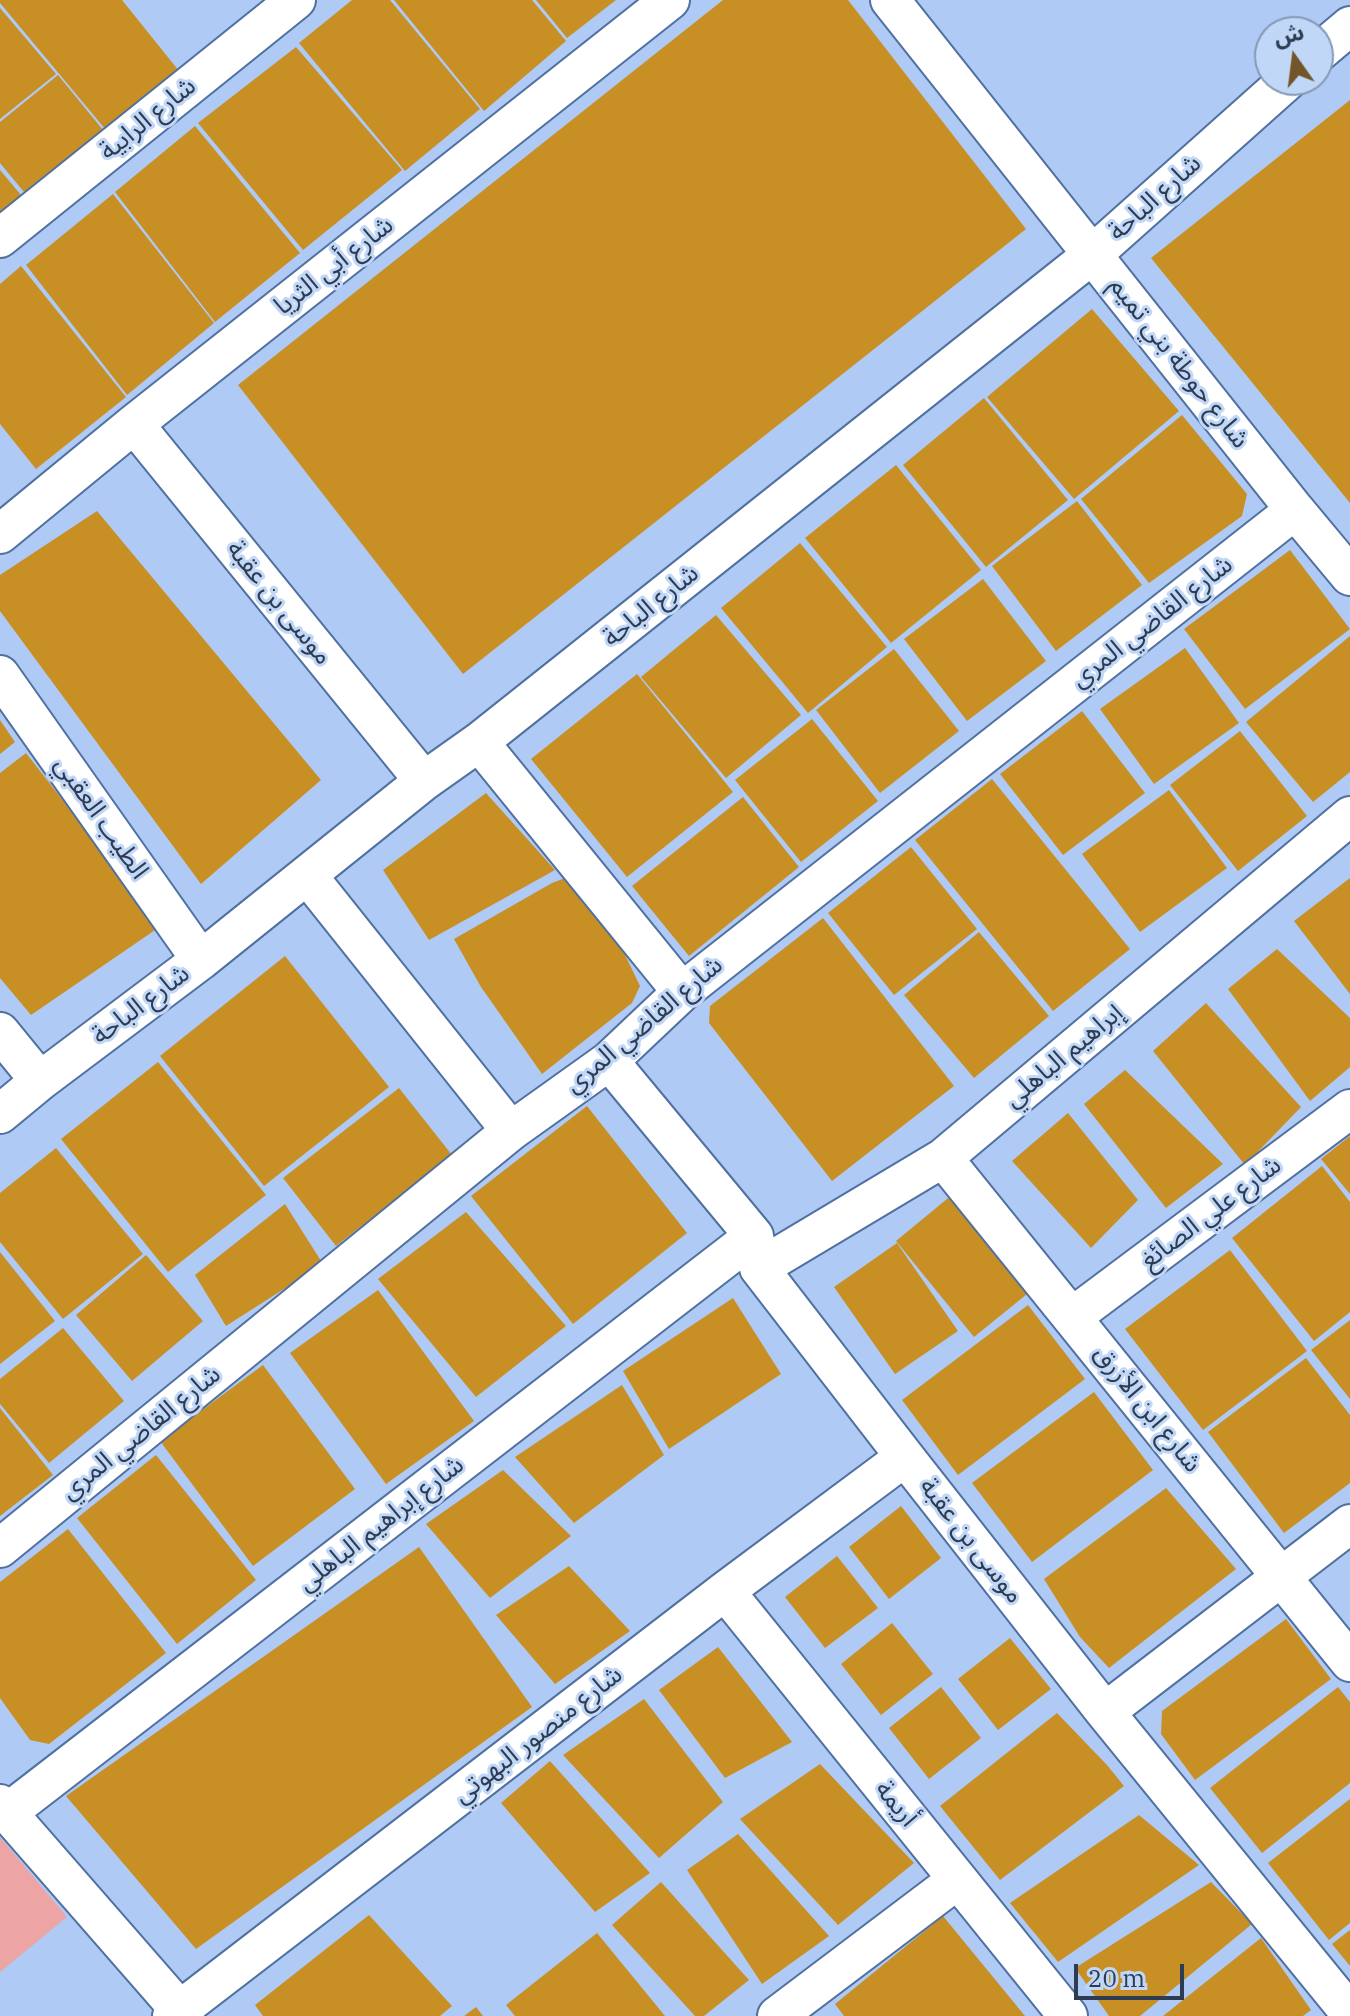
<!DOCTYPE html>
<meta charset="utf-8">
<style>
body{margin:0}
#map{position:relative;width:1350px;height:2016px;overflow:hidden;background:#aecaf5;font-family:"IBM Plex Serif","Noto Sans Arabic",serif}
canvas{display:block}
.north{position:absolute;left:1254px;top:16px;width:80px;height:80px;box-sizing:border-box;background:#c1d7f7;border:2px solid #8699b5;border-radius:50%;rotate:346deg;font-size:22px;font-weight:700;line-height:32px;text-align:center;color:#2d3c51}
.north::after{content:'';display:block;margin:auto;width:28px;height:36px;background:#725629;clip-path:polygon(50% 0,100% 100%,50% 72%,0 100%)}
.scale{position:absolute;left:1074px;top:1964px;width:110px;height:36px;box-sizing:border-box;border:4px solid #2d3c51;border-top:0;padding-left:10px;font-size:24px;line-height:28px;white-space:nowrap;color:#2d3c51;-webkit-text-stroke:6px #c1d7f7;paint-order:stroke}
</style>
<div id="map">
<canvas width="1350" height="2016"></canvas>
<div class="north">ش</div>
<div class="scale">20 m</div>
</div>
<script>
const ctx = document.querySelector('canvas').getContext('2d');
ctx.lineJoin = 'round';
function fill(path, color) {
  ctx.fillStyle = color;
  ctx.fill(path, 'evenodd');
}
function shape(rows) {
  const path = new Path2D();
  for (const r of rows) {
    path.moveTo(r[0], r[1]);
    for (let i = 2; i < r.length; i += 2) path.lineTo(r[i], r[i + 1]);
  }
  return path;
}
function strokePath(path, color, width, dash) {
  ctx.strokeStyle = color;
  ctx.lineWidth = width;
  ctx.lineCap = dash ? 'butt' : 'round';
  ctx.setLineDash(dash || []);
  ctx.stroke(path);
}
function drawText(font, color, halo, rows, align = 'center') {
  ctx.font = font + ' "IBM Plex Serif","Noto Sans Arabic",serif';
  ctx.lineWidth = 6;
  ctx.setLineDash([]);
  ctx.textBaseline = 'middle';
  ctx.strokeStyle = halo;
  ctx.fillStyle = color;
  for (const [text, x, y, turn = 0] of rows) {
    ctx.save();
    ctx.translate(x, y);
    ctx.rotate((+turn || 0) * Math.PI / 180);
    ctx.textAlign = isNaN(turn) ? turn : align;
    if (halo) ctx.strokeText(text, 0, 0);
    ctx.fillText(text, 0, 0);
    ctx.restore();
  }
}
const green = shape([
 [0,1837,67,1917,0,1972]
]);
const building = shape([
 [0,0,122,0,179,71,106,130,0,3],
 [352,0,390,0,480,109,405,171,299,43],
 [394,0,532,0,566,41,484,111],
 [536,0,616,0,567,38],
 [723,0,848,0,1026,229,463,674,238,385],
 [0,8,56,74,0,119],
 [296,47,402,170,303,250,198,123],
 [58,75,103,130,24,192,0,163,0,122],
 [1350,100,1350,503,1151,258],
 [195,126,300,253,215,322,115,192],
 [0,170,21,195,0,212],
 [113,194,214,323,127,395,26,265],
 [21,266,126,397,36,469,0,424,0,284],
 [1092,309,1179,411,1074,499,987,397],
 [984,398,1068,500,986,567,903,465],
 [1182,415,1247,494,1242,516,1149,583,1081,499],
 [896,465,981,570,891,643,805,538],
 [1077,501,1142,585,1056,651,992,566],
 [97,511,321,780,201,884,0,611,0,575],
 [800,543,887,647,808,713,721,608],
 [1290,550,1350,629,1245,709,1184,629],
 [983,579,1046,661,967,721,904,639],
 [716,615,801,715,726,778,641,677],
 [1350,636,1350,772,1313,802,1246,722],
 [1185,648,1239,723,1154,784,1100,709],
 [894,649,959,731,880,793,816,710],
 [637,674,733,792,627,877,531,759],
 [1082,711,1145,793,1063,855,1000,774],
 [812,719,878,801,801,862,735,780],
 [0,720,15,742,0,754],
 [1240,731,1307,816,1238,871,1170,785],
 [26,753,161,926,31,1015,0,978,0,773],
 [992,779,1130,949,1053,1011,915,840],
 [1169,790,1227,868,1140,932,1082,854],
 [486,793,555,870,429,940,383,870],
 [743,797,799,867,689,956,632,886],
 [911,847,977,929,894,995,828,913],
 [573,875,613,930,640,986,632,1003,542,1074,481,987,454,939,552,883],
 [1350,878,1350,994,1294,921],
 [823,918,954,1086,832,1181,709,1023,710,1006],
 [979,932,1049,1016,974,1078,904,995],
 [1277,949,1350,1018,1350,1067,1310,1101,1228,989],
 [285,956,389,1087,264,1186,160,1056],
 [1206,1003,1301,1107,1245,1165,1153,1051],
 [158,1062,266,1195,168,1272,61,1139],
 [1125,1070,1223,1164,1166,1208,1084,1104],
 [399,1088,452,1155,336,1246,283,1178],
 [587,1106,687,1233,573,1324,471,1196],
 [1068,1113,1138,1200,1091,1248,1012,1161],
 [1350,1136,1350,1194,1321,1159],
 [56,1148,143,1254,63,1319,0,1242,0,1193],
 [1322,1166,1350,1202,1350,1312,1314,1341,1232,1238],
 [953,1194,1032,1290,974,1337,896,1241],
 [285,1204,323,1264,226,1326,195,1275],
 [466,1212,566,1326,476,1397,378,1279],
 [897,1243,958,1331,895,1374,834,1287],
 [1230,1250,1307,1351,1203,1430,1125,1329],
 [0,1252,55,1321,0,1364],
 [146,1255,203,1321,132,1381,76,1315],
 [378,1290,474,1421,386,1484,290,1353],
 [733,1298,781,1374,669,1449,623,1371],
 [1028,1305,1085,1379,958,1475,902,1400],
 [1350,1320,1350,1399,1311,1350],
 [63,1328,124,1401,49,1463,0,1404,0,1379],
 [1306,1358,1350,1415,1350,1483,1284,1533,1208,1432],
 [263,1365,355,1489,253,1566,160,1441],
 [622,1385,664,1455,574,1523,515,1457],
 [1094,1392,1153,1470,1032,1562,972,1483],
 [0,1408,53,1475,0,1516],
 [156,1455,256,1580,177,1644,77,1518],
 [503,1470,571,1536,490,1598,426,1524],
 [1166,1488,1236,1569,1109,1668,1080,1637,1044,1579],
 [901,1506,941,1558,889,1599,849,1547],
 [68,1529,166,1653,49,1744,30,1740,0,1698,0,1582],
 [419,1547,532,1707,196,1949,66,1796],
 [837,1556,878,1608,825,1648,785,1597],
 [569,1566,630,1631,555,1684,496,1615],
 [1286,1619,1331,1679,1195,1780,1161,1734,1162,1711],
 [892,1623,933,1674,881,1715,841,1664],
 [1010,1638,1051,1689,998,1730,958,1679],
 [718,1647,792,1742,725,1778,659,1690],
 [941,1687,981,1738,929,1779,889,1728],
 [1338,1687,1350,1702,1350,1783,1262,1853,1210,1788],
 [644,1699,723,1802,659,1858,563,1755],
 [1057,1713,1107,1765,1124,1786,1000,1880,940,1806],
 [550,1761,650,1873,595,1912,501,1803],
 [820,1764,914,1863,838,1925,740,1819],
 [1350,1799,1350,1923,1329,1940,1268,1863],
 [1139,1815,1199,1865,1058,1962,1010,1903],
 [738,1834,829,1936,762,1984,687,1870],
 [661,1882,749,1980,704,2016,695,2016,612,1925],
 [1211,1882,1252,1924,1140,2016,1109,2016,1075,1968],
 [369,1915,452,2006,440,2016,263,2016,255,2005],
 [943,1916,1025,2016,844,2016,835,2004],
 [1350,1930,1350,1966,1332,1944],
 [597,1933,665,2016,515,2016,506,2005],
 [1261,1938,1311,2010,1303,2016,1163,2016],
 [476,2007,483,2016,464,2016]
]);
const minor = shape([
 [890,0,1295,510,1350,576],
 [1318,53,1350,26],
 [0,238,296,0],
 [134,424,424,781],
 [0,534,134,424,670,0],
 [0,675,201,960],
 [479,742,682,992],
 [307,875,511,1131],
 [0,1032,40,1081],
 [609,1061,754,1236,759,1268,905,1457,1105,1712,1350,2013],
 [0,1114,40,1081,201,960,424,781,479,742,1093,254,1288,80],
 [943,1158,1350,1662],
 [759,1268,943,1158,1350,816],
 [1072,1317,1350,1109],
 [0,1548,511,1131,609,1061,682,992,1295,510],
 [725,1591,1068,2016],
 [1105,1712,1350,1524],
 [0,1804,185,2016],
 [7,1813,754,1236],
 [172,2016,725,1591,905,1457],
 [777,2016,957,1880]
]);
const streetNames = [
 ["شارع الرابية",148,119,-39],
 ["شارع الباحة",1155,198,-42],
 ["شارع أبي الثريا",334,266,-38],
 ["شارع حوطة بني تميم",1179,363,52],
 ["موسى بن عقبة",279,603,51],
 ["شارع الباحة",651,606,-39],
 ["شارع القاضي المري",1152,622,-38],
 ["الطيب العقبي",101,818,55],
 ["شارع الباحة",141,1005,-37],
 ["شارع القاضي المري",644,1025,-40],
 ["إبراهيم الباهلي",1064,1056,-40],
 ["شارع علي الصائغ",1211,1213,-37],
 ["شارع ابن الأزرق",1147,1409,51],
 ["شارع القاضي المري",141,1433,-39],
 ["شارع إبراهيم الباهلي",381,1524,-38],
 ["موسى بن عقبة",971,1541,52],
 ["شارع منصور البهوتي",538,1735,-38],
 ["أريمة",896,1804,51]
];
fill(green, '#eca4a5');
fill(building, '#c89024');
strokePath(minor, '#5070a0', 42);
strokePath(minor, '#fff', 38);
drawText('26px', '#2d3c51', '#c1d7f7', streetNames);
</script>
